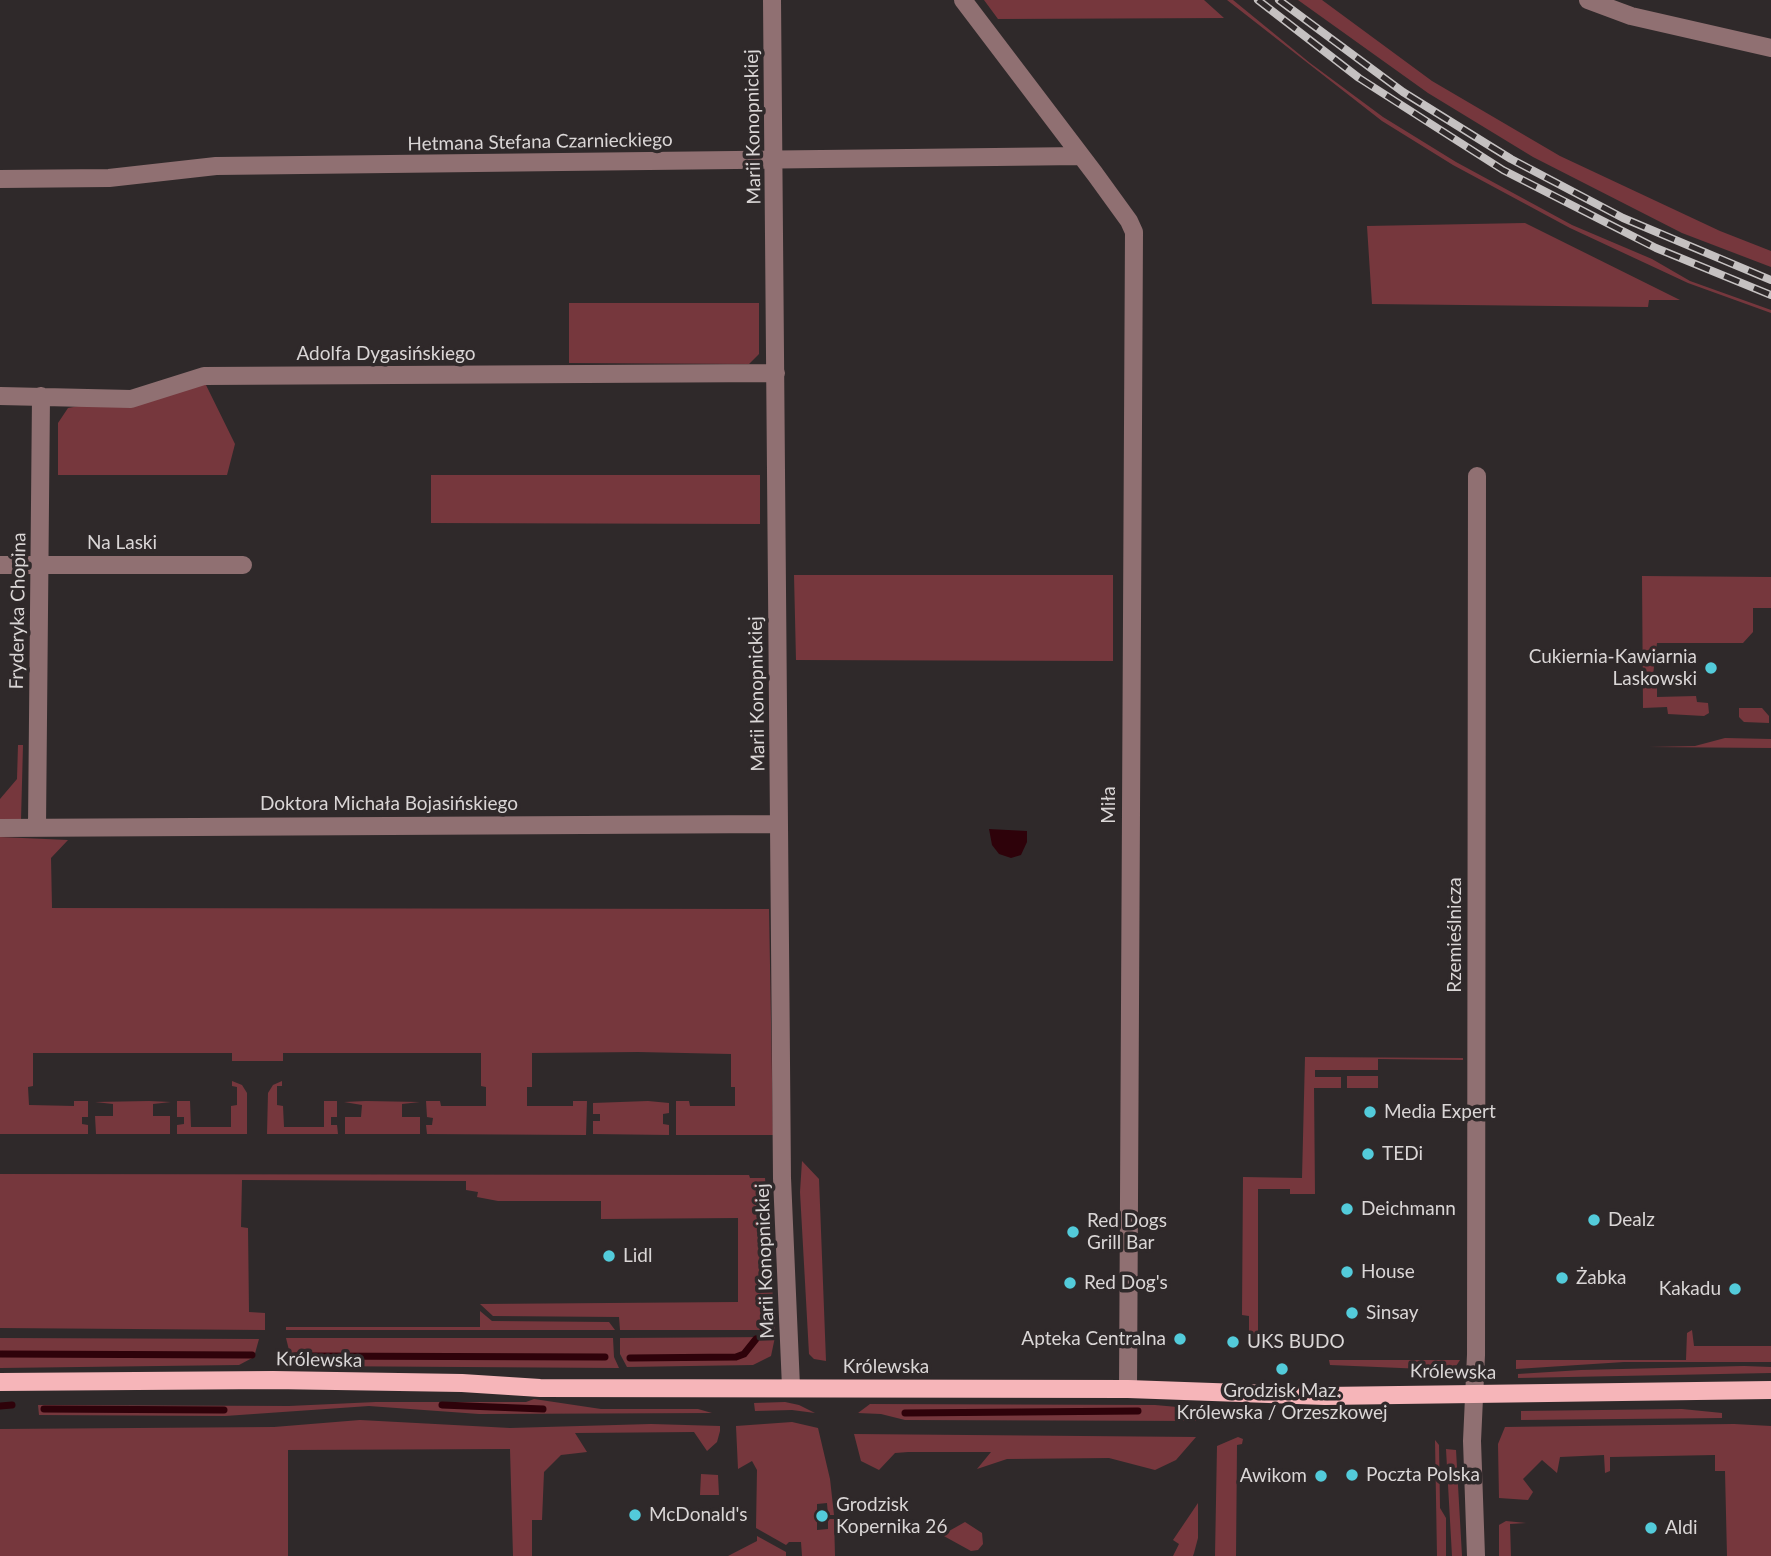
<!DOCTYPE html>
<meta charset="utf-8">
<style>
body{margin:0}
canvas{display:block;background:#2f292a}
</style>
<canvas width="1771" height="1556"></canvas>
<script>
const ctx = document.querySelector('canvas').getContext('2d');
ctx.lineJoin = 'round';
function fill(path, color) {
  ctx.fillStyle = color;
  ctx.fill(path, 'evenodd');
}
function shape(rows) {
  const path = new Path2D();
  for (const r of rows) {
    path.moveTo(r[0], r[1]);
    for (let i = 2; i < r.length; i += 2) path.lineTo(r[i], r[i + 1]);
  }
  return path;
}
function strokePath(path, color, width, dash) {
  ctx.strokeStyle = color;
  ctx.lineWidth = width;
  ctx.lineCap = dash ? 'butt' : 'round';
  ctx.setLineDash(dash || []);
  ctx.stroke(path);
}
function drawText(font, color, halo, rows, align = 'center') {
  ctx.font = font + ' Lato,sans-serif';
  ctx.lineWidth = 7;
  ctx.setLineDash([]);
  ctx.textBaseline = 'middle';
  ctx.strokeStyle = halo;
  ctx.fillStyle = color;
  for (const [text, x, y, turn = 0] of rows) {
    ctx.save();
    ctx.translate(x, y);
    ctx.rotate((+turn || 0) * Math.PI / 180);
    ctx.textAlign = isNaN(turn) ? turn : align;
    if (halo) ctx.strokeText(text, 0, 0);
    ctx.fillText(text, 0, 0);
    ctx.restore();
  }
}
const green = shape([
 [984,0,1204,0,1224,18,998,19],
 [1227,0,1233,0,1310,63,1383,117,1456,162,1572,225,1652,259,1690,281,1771,310,1771,313,1688,283,1570,228,1453,165,1382,121],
 [1298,0,1322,0,1432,81,1560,156,1720,231,1771,251,1771,267,1682,233,1533,157,1428,93],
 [1525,223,1680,300,1649,300,1648,307,1372,304,1367,226],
 [569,303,759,303,759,354,749,364,569,363],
 [205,383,235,444,227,475,58,475,58,423,68,408],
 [431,475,760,475,760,524,431,523],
 [794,575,1113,575,1113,661,796,660],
 [1642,576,1771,577,1771,608,1753,608,1753,632,1743,643,1657,643,1653,675,1657,679,1657,697,1696,696,1697,702,1708,703,1709,713,1704,716,1668,714,1667,707,1643,708],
 [1739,708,1762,708,1769,716,1769,723,1744,722,1739,717],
 [1725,738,1771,739,1771,748,1649,747,1695,746],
 [18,745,23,745,21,820,0,824,0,799,17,779],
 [0,837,68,840,51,858,52,908,769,909,773,1135,676,1135,676,1101,689,1101,690,1106,735,1106,735,1087,731,1087,731,1054,638,1052,532,1053,532,1087,527,1087,527,1106,573,1106,573,1101,587,1101,586,1135,427,1134,426,1125,432,1125,433,1118,427,1117,426,1101,440,1101,441,1106,486,1106,486,1087,481,1086,481,1053,283,1053,283,1061,232,1061,232,1053,33,1053,33,1086,28,1087,29,1105,74,1106,74,1101,88,1101,88,1117,82,1117,82,1124,88,1125,88,1134,0,1134],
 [1305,1057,1463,1058,1463,1060,1378,1059,1378,1070,1315,1070,1315,1077,1341,1077,1341,1088,1314,1088,1315,1194,1290,1194,1290,1189,1258,1189,1258,1344,1249,1345,1249,1316,1242,1315,1243,1177,1302,1178],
 [1347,1076,1378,1076,1378,1088,1347,1088],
 [232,1081,242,1085,247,1093,247,1134,177,1134,177,1125,184,1124,184,1117,177,1117,177,1101,190,1101,191,1127,231,1127,231,1106,237,1105,237,1087,232,1086],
 [282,1081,282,1086,277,1086,277,1105,283,1106,284,1127,324,1127,324,1101,337,1101,337,1117,331,1117,331,1125,337,1125,338,1134,267,1134,268,1093,273,1085],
 [149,1101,171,1102,153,1104,153,1116,170,1116,170,1134,96,1134,95,1116,113,1116,113,1104,95,1102],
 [366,1101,420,1102,402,1104,402,1117,420,1117,420,1134,345,1134,345,1117,361,1117,362,1105,344,1102],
 [648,1101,669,1103,669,1113,663,1114,663,1124,669,1125,669,1135,593,1134,593,1121,600,1121,600,1114,593,1114,593,1103],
 [802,1161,819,1179,826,1361,814,1359,809,1354,800,1192],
 [0,1174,749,1175,750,1178,765,1178,775,1330,620,1330,619,1317,493,1316,480,1304,738,1302,738,1218,601,1219,601,1201,498,1201,477,1197,478,1192,466,1190,466,1181,242,1180,241,1227,248,1228,249,1312,265,1313,265,1330,0,1328],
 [480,1311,492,1321,609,1322,615,1330,286,1330,286,1327,480,1327],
 [1692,1330,1694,1346,1771,1346,1771,1362,1624,1362,1516,1369,1516,1360,1686,1360,1687,1333],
 [775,1337,771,1356,753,1365,627,1367,620,1354,620,1338],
 [0,1338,259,1339,254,1357,239,1365,0,1368],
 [286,1338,613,1338,614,1357,619,1368,310,1366,292,1362],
 [1329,1360,1460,1360,1454,1369,1448,1370,1330,1365],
 [1744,1366,1771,1367,1771,1373,1518,1378,1518,1374,1581,1370],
 [534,1399,601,1409,698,1409,712,1413,479,1414,369,1406,225,1416,39,1415,38,1405,289,1406,376,1402,526,1402],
 [785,1402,799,1405,815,1413,792,1410,755,1411,754,1403],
 [870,1404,1155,1405,1211,1410,1203,1421,905,1420,881,1414,858,1413],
 [1682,1409,1722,1413,1722,1418,1521,1420,1521,1411],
 [360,1420,510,1428,651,1424,720,1426,720,1431,717,1442,707,1451,694,1432,575,1433,587,1452,561,1455,544,1472,542,1520,532,1520,532,1556,513,1556,510,1449,288,1450,288,1556,0,1556,0,1429,274,1427],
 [792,1422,818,1428,830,1479,834,1515,828,1515,827,1503,817,1504,817,1530,828,1529,828,1519,834,1519,835,1556,802,1556,801,1542,789,1542,786,1545,756,1528,757,1470,752,1461,738,1469,736,1426],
 [1734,1424,1771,1426,1771,1556,1727,1556,1725,1471,1715,1471,1715,1455,1610,1457,1610,1471,1605,1473,1604,1455,1560,1457,1557,1473,1542,1460,1523,1479,1533,1492,1528,1500,1499,1498,1498,1444,1505,1427],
 [854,1434,1196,1437,1176,1460,1155,1470,1109,1458,1007,1459,977,1469,991,1452,908,1452,895,1453,879,1470,861,1461],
 [1238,1437,1243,1439,1242,1444,1237,1445,1236,1556,1215,1556,1217,1446],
 [1435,1440,1439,1445,1440,1508,1446,1518,1446,1556,1437,1556],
 [1446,1449,1456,1450,1462,1556,1452,1556],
 [701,1474,718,1475,719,1495,700,1495],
 [1198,1503,1198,1538,1194,1553,1193,1556,1173,1556,1179,1544,1173,1540],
 [1506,1521,1526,1523,1510,1524,1511,1556,1499,1556,1499,1525],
 [965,1522,982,1533,983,1544,978,1550,971,1551,942,1535],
 [757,1536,786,1552,786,1556,728,1556,757,1541]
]);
const water = shape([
 [989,829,1027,831,1027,842,1021,855,1011,858,999,854,992,845]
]);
const stream = shape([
 [763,1328,767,1323],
 [0,1354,252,1355],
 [296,1356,605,1357],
 [630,1358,736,1357,744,1354,756,1339],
 [442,1405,543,1409],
 [0,1406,12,1405],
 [44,1409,224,1410],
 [905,1413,1138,1411]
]);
const minor = shape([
 [772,0,782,1178,791,1387],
 [963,0,1095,174,1129,221,1134,232,1128,1389],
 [1588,0,1631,16,1771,48],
 [0,179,109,178,216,166,1081,156],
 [0,396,131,399,204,376,776,373],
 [0,565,243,565],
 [37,826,41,396],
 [0,828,778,824],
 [1476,1556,1472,1441,1476,1355,1477,476]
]);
const major = shape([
 [0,1382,273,1380,462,1383,540,1388,1128,1389,1325,1396,1771,1390]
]);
const rail = shape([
 [1258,0,1359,78,1503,170,1656,248,1771,295],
 [1279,0,1403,92,1511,159,1623,218,1771,280]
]);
const markers = [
 [1711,668,7,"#53cbda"],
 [1370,1112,7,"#53cbda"],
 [1368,1154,7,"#53cbda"],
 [1347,1209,7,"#53cbda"],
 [1594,1220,7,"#53cbda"],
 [1073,1232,7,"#53cbda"],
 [609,1256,7,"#53cbda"],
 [1347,1272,7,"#53cbda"],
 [1562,1278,7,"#53cbda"],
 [1070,1283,7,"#53cbda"],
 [1735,1289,7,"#53cbda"],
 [1352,1313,7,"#53cbda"],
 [1180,1339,7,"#53cbda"],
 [1233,1342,7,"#53cbda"],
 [1282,1369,7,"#53cbda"],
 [1352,1475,7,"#53cbda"],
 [1321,1476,7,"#53cbda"],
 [635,1515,7,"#53cbda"],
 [822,1516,7,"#53cbda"],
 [1651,1528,7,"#53cbda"]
];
const streetNames = [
 ["Marii Konopnickiej",753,127,-91],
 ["Hetmana Stefana Czarnieckiego",540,142,-1],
 ["Adolfa Dygasińskiego",386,354],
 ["Na Laski",122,543],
 ["Fryderyka Chopina",18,611,-89],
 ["Marii Konopnickiej",757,694,-91],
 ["Doktora Michała Bojasińskiego",389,804],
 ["Miła",1109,805,-90],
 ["Rzemieślnicza",1455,935,-90],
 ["Marii Konopnickiej",765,1261,-92],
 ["Królewska",319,1360,1],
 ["Królewska",886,1367],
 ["Królewska",1453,1372,1]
];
const poiNames = [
 ["Cukiernia-Kawiarnia",1697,657,"right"],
 ["Laskowski",1697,679,"right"],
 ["Media Expert",1384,1112],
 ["TEDi",1382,1154],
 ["Deichmann",1361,1209],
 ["Dealz",1608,1220],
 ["Red Dogs",1087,1221],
 ["Grill Bar",1087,1243],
 ["Lidl",623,1256],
 ["House",1361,1272],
 ["Żabka",1576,1278],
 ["Red Dog's",1084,1283],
 ["Kakadu",1721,1289,"right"],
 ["Sinsay",1366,1313],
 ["Apteka Centralna",1166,1339,"right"],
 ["UKS BUDO",1247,1342],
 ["Grodzisk Maz.",1282,1391,"center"],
 ["Królewska / Orzeszkowej",1282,1413,"center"],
 ["Poczta Polska",1366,1475],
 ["Awikom",1307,1476,"right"],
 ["Grodzisk",836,1505],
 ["Kopernika 26",836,1527],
 ["McDonald's",649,1515],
 ["Aldi",1665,1528]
];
fill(green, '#76373d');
fill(water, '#2e020a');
strokePath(stream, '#2e020a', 7);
strokePath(minor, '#907072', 18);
strokePath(major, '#f6b5b9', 18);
strokePath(rail, '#c5c1c1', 8);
strokePath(rail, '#2f292a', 5, [16]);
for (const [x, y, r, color] of markers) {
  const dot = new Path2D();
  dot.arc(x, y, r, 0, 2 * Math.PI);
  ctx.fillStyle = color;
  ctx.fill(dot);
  strokePath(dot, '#2f292a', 2.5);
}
drawText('19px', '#dad6d6', '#2f292a', streetNames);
drawText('19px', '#dad6d6', '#2f292a', poiNames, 'left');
</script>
